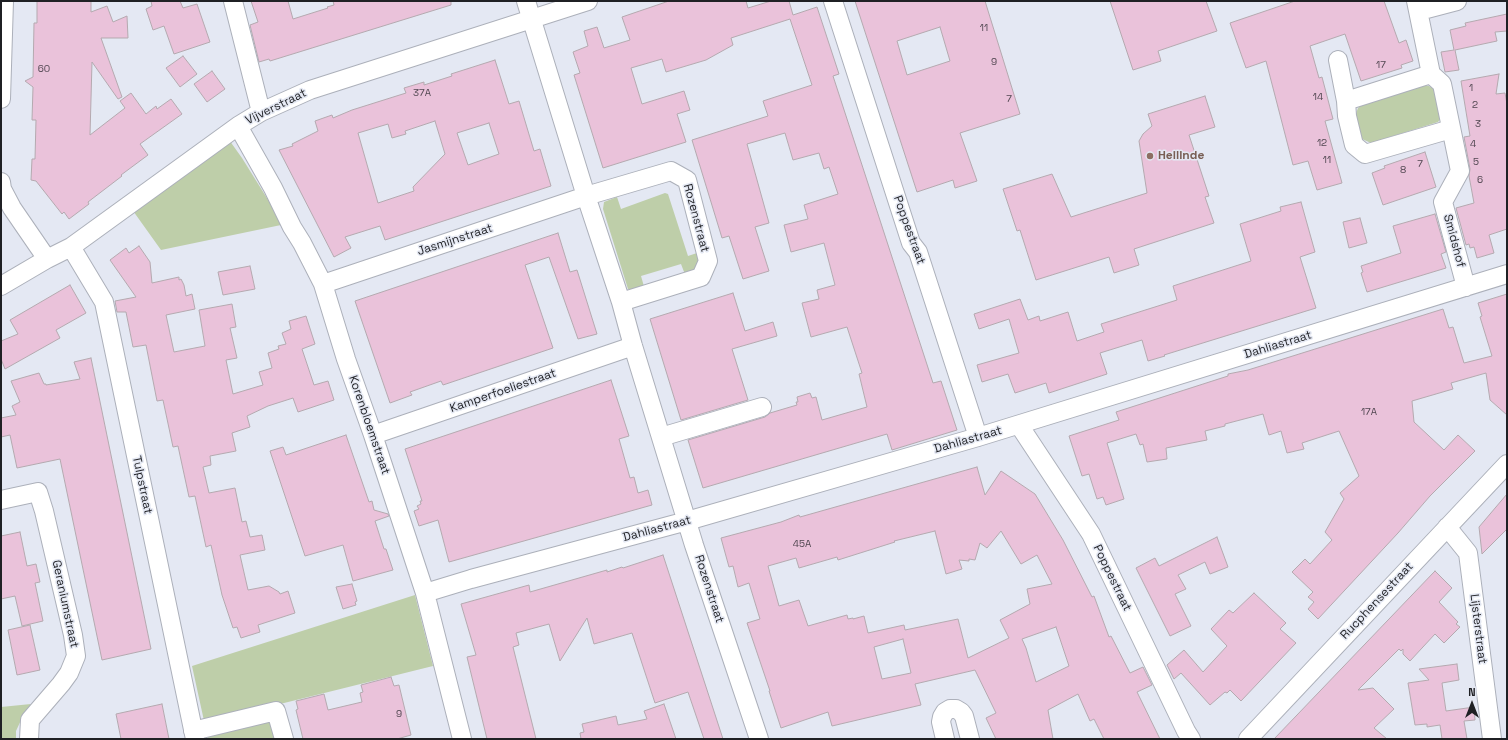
<!DOCTYPE html>
<style>
body{margin:0}
#map{position:relative;width:1508px;height:740px;overflow:hidden;background:#e4e8f3;font-family:"Space Grotesk",sans-serif}
canvas{display:block}
.frame{position:absolute;inset:0;border:2px solid #1f2024;pointer-events:none}
.north{position:absolute;left:1452px;top:684px;width:40px;height:40px;-webkit-text-stroke:3px #e4e8f3;paint-order:stroke;rotate:0deg;font-size:11px;font-weight:700;line-height:16px;text-align:center;color:#1f2024}
.north::after{content:'';display:block;margin:auto;width:14px;height:18px;background:#1f2024;clip-path:polygon(50% 0,100% 100%,50% 72%,0 100%)}
</style>
<div id="map">
<canvas width="1508" height="740"></canvas>
<div class="frame"></div>
<div class="north">N</div>
</div>
<script>
const ctx = document.querySelector('canvas').getContext('2d');
ctx.lineJoin = 'round';
function fill(path, color) {
  ctx.fillStyle = color;
  ctx.fill(path, 'evenodd');
}
function shape(rows) {
  const path = new Path2D();
  for (const r of rows) {
    path.moveTo(r[0], r[1]);
    for (let i = 2; i < r.length; i += 2) path.lineTo(r[i], r[i + 1]);
  }
  return path;
}
function strokePath(path, color, width, dash) {
  ctx.strokeStyle = color;
  ctx.lineWidth = width;
  ctx.lineCap = dash ? 'butt' : 'round';
  ctx.setLineDash(dash || []);
  ctx.stroke(path);
}
function drawText(font, color, halo, rows, align = 'center') {
  ctx.font = font + ' "Space Grotesk",sans-serif';
  ctx.lineWidth = 3;
  ctx.setLineDash([]);
  ctx.textBaseline = 'middle';
  ctx.strokeStyle = halo;
  ctx.fillStyle = color;
  for (const [text, x, y, turn = 0] of rows) {
    ctx.save();
    ctx.translate(x, y);
    ctx.rotate((+turn || 0) * Math.PI / 180);
    ctx.textAlign = isNaN(turn) ? turn : align;
    if (halo) ctx.strokeText(text, 0, 0);
    ctx.fillText(text, 0, 0);
    ctx.restore();
  }
}
const green = shape([
 [1420,85,1429,86,1435,90,1443,115,1438,122,1371,143,1362,139,1355,116,1358,108,1363,104],
 [227,137,242,158,270,203,281,225,161,250,131,208],
 [665,193,668,194,688,256,700,252,701,257,696,269,686,277,681,264,641,276,645,290,636,292,628,289,603,209,604,202,617,197,621,209],
 [415,595,433,666,272,706,280,739,208,739,192,666],
 [31,704,22,718,16,731,16,739,1,739,1,707]
]);
const building = shape([
 [37,1,91,1,91,12,107,6,113,22,127,16,128,38,101,38,122,97,118,99,92,62,90,135,125,108,120,101,131,93,146,114,156,106,157,109,171,99,182,114,140,144,148,155,121,175,122,176,88,202,89,204,69,219,64,212,62,214,36,181,31,180,32,159,35,159,36,120,32,120,33,87,25,81,33,77,34,23,37,23,37,1],
 [151,1,180,1,183,8,197,4,210,42,174,54,164,26,153,30,146,9,152,6,151,1],
 [251,1,288,1,293,19,328,8,327,7,334,5,333,1,451,1,451,5,270,61,269,59,259,62,250,25,258,22,251,1],
 [669,1,746,1,748,8,771,1,789,1,793,15,817,7,839,74,833,76,933,383,941,381,957,430,892,450,887,434,703,488,688,440,765,417,770,413,797,405,796,402,798,402,797,397,810,393,812,398,816,397,822,420,867,407,859,374,862,373,847,327,811,337,802,303,819,299,817,290,835,285,824,243,791,252,784,225,808,219,804,205,838,194,829,167,824,169,819,153,793,160,785,133,747,144,769,223,755,227,769,271,743,279,729,236,722,238,692,140,768,116,763,101,812,85,790,19,731,38,733,45,706,60,666,72,662,59,631,68,642,104,684,91,690,110,677,114,686,142,603,168,574,75,580,73,573,52,588,46,584,31,597,27,604,48,630,40,622,17,669,1],
 [855,1,985,1,1020,114,960,133,977,181,955,188,953,180,917,192,855,1],
 [940,27,950,61,907,75,897,41,940,27],
 [1110,1,1206,1,1217,31,1158,51,1161,61,1133,70,1110,1],
 [1295,1,1384,1,1399,43,1406,40,1413,61,1401,65,1402,68,1361,81,1345,34,1310,46,1319,78,1322,77,1333,119,1325,121,1342,183,1317,190,1308,161,1293,165,1266,61,1246,68,1230,23,1295,1],
 [1507,14,1507,31,1495,32,1497,41,1455,50,1459,70,1445,72,1441,52,1454,50,1450,30,1466,26,1465,23,1507,14],
 [183,56,197,74,180,87,166,68,183,56],
 [495,60,509,104,519,101,534,151,540,149,551,186,385,240,380,226,345,237,351,248,334,257,279,150,293,146,292,144,318,131,315,121,332,115,333,118,352,110,406,93,404,88,424,82,424,85,452,76,451,74,495,60],
 [435,121,445,154,413,187,414,191,378,203,358,133,388,124,392,138,406,134,405,131,435,121],
 [489,123,499,154,468,165,457,133,489,123],
 [212,71,225,89,207,102,194,84,212,71],
 [1499,74,1496,94,1505,93,1507,104,1507,229,1489,235,1494,253,1477,258,1474,247,1470,248,1469,244,1466,245,1456,208,1474,203,1469,176,1470,169,1464,137,1470,136,1461,81,1499,74],
 [1205,96,1215,127,1189,135,1209,196,1205,197,1214,223,1134,249,1139,265,1114,273,1109,257,1036,280,1020,230,1017,231,1003,189,1052,174,1071,217,1147,193,1139,141,1143,134,1152,126,1148,114,1205,96],
 [1425,152,1436,187,1383,205,1372,173,1385,168,1384,166,1425,152],
 [1301,202,1315,252,1300,257,1316,308,1164,355,1165,356,1148,361,1142,340,1100,353,1107,374,1049,393,1046,383,1015,393,1008,374,982,382,977,365,1019,353,1009,319,979,329,974,314,1020,299,1028,320,1039,316,1040,321,1068,312,1077,341,1104,332,1101,324,1177,300,1173,286,1251,261,1240,224,1281,211,1280,207,1301,202],
 [1435,214,1446,252,1441,254,1446,268,1367,292,1361,273,1363,272,1361,266,1401,253,1393,226,1435,214],
 [1360,218,1367,243,1349,248,1343,222,1360,218],
 [558,233,570,272,577,270,597,334,578,339,549,257,525,265,553,348,443,385,441,381,410,392,412,395,390,403,355,301,558,233],
 [139,246,150,262,152,283,179,277,179,280,181,279,184,285,186,296,192,294,195,309,166,315,174,352,205,346,199,310,232,304,236,327,230,328,237,358,226,360,233,394,263,385,259,372,272,368,268,353,279,349,278,346,286,344,282,333,291,329,289,321,306,316,315,344,302,349,314,385,328,381,334,400,298,412,293,398,268,406,247,416,250,427,232,433,236,451,210,456,211,465,203,467,209,493,235,488,242,522,246,521,250,537,262,535,265,550,240,555,248,590,269,586,279,592,280,594,288,591,295,613,258,625,260,632,241,638,237,627,233,628,222,595,211,545,206,547,195,496,189,497,178,446,173,447,163,400,157,401,146,345,133,347,126,312,117,312,115,301,136,297,110,260,126,248,129,253,139,246],
 [250,266,255,289,223,295,218,272,250,266],
 [70,285,86,313,56,330,60,338,5,369,1,359,1,341,18,334,10,320,70,285],
 [733,293,745,331,773,322,777,336,732,349,748,400,681,420,650,319,733,293],
 [1507,294,1507,415,1490,400,1486,373,1451,383,1453,389,1412,401,1414,422,1444,450,1458,435,1475,451,1430,496,1398,533,1318,619,1308,609,1314,602,1308,597,1313,592,1292,572,1305,559,1310,564,1332,540,1325,532,1344,499,1340,493,1359,476,1339,431,1302,443,1304,449,1287,453,1281,431,1269,435,1263,414,1225,424,1225,426,1205,431,1207,440,1166,448,1167,459,1147,462,1143,444,1140,445,1136,434,1107,443,1124,499,1106,505,1103,497,1097,499,1089,474,1082,476,1069,436,1119,420,1116,412,1228,376,1228,374,1248,370,1443,309,1449,328,1453,327,1464,363,1492,356,1480,317,1482,316,1478,303,1507,294],
 [91,358,151,649,102,660,60,459,17,468,10,435,1,437,1,418,16,415,12,406,20,402,11,381,39,373,44,384,46,384,46,385,80,379,74,362,91,358],
 [611,380,629,436,619,439,630,478,634,477,638,493,648,490,652,505,449,562,438,520,419,526,414,511,419,509,417,506,421,504,420,501,422,501,405,449,611,380],
 [346,435,369,502,372,501,374,510,388,514,389,516,375,521,384,549,386,549,393,570,353,581,343,545,305,556,270,451,283,447,286,455,346,435],
 [977,467,985,495,1001,471,1035,494,1063,540,1092,597,1094,596,1109,637,1111,636,1130,673,1143,667,1152,685,1137,692,1160,739,1104,739,1094,719,1090,721,1078,694,1048,710,1053,739,996,739,986,718,996,713,975,670,915,684,921,705,832,726,828,712,781,728,769,691,770,691,747,623,760,619,749,583,738,587,733,566,729,567,721,538,781,522,799,515,800,517,977,467],
 [935,531,946,574,962,569,959,560,969,561,969,559,975,560,980,543,987,548,1001,531,1021,564,1037,555,1052,584,1027,589,1030,604,1000,620,1009,638,968,658,958,619,905,630,904,625,868,633,864,616,853,619,853,618,848,619,847,615,808,626,799,600,779,606,768,566,796,558,799,568,837,557,838,560,895,542,894,541,935,531],
 [1056,627,1069,666,1036,682,1026,648,1022,639,1056,627],
 [903,639,911,673,882,679,874,647,903,639],
 [1507,494,1507,529,1482,554,1479,527,1507,494],
 [20,532,27,566,36,564,40,582,35,583,43,621,22,626,15,596,1,599,1,536,20,532],
 [1217,537,1228,567,1210,574,1205,562,1178,575,1186,589,1175,594,1191,626,1170,636,1136,568,1155,558,1159,566,1217,537],
 [663,555,723,739,704,739,688,692,655,703,632,633,594,644,587,618,560,661,549,624,516,633,519,645,513,647,536,739,487,739,467,657,476,655,461,604,529,585,530,592,607,570,607,572,622,567,623,568,663,555],
 [1435,571,1452,588,1439,602,1458,622,1456,624,1460,627,1444,643,1435,634,1410,661,1403,654,1403,649,1401,651,1399,649,1358,690,1373,688,1394,709,1374,728,1387,739,1274,739,1435,571],
 [352,584,357,601,355,602,356,605,343,609,336,587,352,584],
 [1254,593,1286,623,1280,629,1296,643,1241,701,1230,690,1227,693,1225,692,1210,705,1181,673,1174,679,1167,665,1184,650,1203,672,1227,646,1211,629,1229,610,1233,613,1254,593],
 [30,625,40,670,17,675,8,630,30,625],
 [1457,664,1459,680,1442,683,1446,711,1474,707,1475,720,1464,721,1467,739,1442,739,1440,725,1427,727,1427,724,1415,725,1408,683,1429,680,1419,669,1457,664],
 [391,677,394,686,399,685,411,735,397,739,303,739,296,710,298,709,296,701,324,694,328,710,362,702,360,693,363,692,361,685,391,677],
 [162,704,169,739,121,739,116,714,162,704],
 [664,704,676,739,581,739,580,733,584,732,582,724,616,716,618,725,647,719,644,711,664,704]
]);
const minor = shape([
 [233,1,261,112],
 [526,1,586,196,621,302,633,346,694,545,759,739],
 [833,1,911,243,918,252,978,437],
 [1416,1,1431,74,1442,84,1460,171,1443,202,1466,287],
 [1419,11,1457,1],
 [1338,60,1346,101],
 [1431,74,1346,101,1347,116,1354,145,1365,154,1451,129],
 [1,99,4,1],
 [238,126,273,188,292,227,302,243,323,284,346,359,373,435,425,593,462,739],
 [1,182,2,189,12,208,47,259],
 [71,247,104,302,195,739],
 [323,284,586,196,671,171,687,180,708,261,701,277,621,302],
 [1,286,47,259,71,247,238,126,261,112,310,90,588,1],
 [1019,425,1091,534,1186,731,1191,739],
 [373,435,633,346],
 [661,437,762,407],
 [1,500,38,492,44,511,73,635,76,656,69,673,61,684,30,720,29,739],
 [1447,527,1468,553,1492,739],
 [425,593,471,579,687,521,978,437,1507,274],
 [193,731,276,711,284,739],
 [945,739,941,722,942,717,945,712,950,709,956,709,961,712,964,716,970,739],
 [1248,739,1507,464]
]);
const markers = [
 [1150,156,4,"#8d6e63"]
];
const numberNames = [
 ["11",984,28],
 ["9",994,62],
 ["17",1381,65],
 ["60",44,69],
 ["1",1471,88],
 ["37A",422,93],
 ["14",1318,97],
 ["7",1009,99],
 ["2",1475,105],
 ["3",1478,124],
 ["12",1322,143],
 ["4",1473,144],
 ["11",1327,160],
 ["5",1476,162],
 ["7",1420,164],
 ["8",1403,170],
 ["6",1480,180],
 ["17A",1369,412],
 ["45A",802,544],
 ["9",399,714]
];
const streetNames = [
 ["Vijverstraat",276,107,-26],
 ["Rozenstraat",696,218,75],
 ["Poppestraat",909,230,70],
 ["Jasmijnstraat",455,240,-18],
 ["Smidshof",1454,241,75],
 ["Dahliastraat",1278,345,-17],
 ["Kamperfoeliestraat",503,391,-19],
 ["Korenbloemstraat",369,425,71],
 ["Dahliastraat",968,440,-16],
 ["Tulpstraat",142,485,78],
 ["Dahliastraat",657,529,-15],
 ["Poppestraat",1112,578,64],
 ["Rozenstraat",709,589,72],
 ["Rucphensestraat",1377,601,-47],
 ["Geraniumstraat",65,604,78],
 ["Lijsterstraat",1478,629,83]
];
const educationNames = [
 ["Heilinde",1158,156]
];
fill(green, '#becea9');
fill(building, '#eac2da');
strokePath(building, '#b4a9af', 1);
strokePath(minor, '#acb0ba', 20);
strokePath(minor, '#fff', 18);
for (const [x, y, r, color] of markers) {
  const dot = new Path2D();
  dot.arc(x, y, r, 0, 2 * Math.PI);
  ctx.fillStyle = color;
  ctx.fill(dot);
  strokePath(dot, '#e4e8f3', 1.5);
}
drawText('10px', '#524852', null, numberNames);
drawText('12px', '#1f2024', '#e4e8f3', streetNames);
drawText('bold 12px', '#785e54', '#e4e8f3', educationNames, 'left');
</script>
